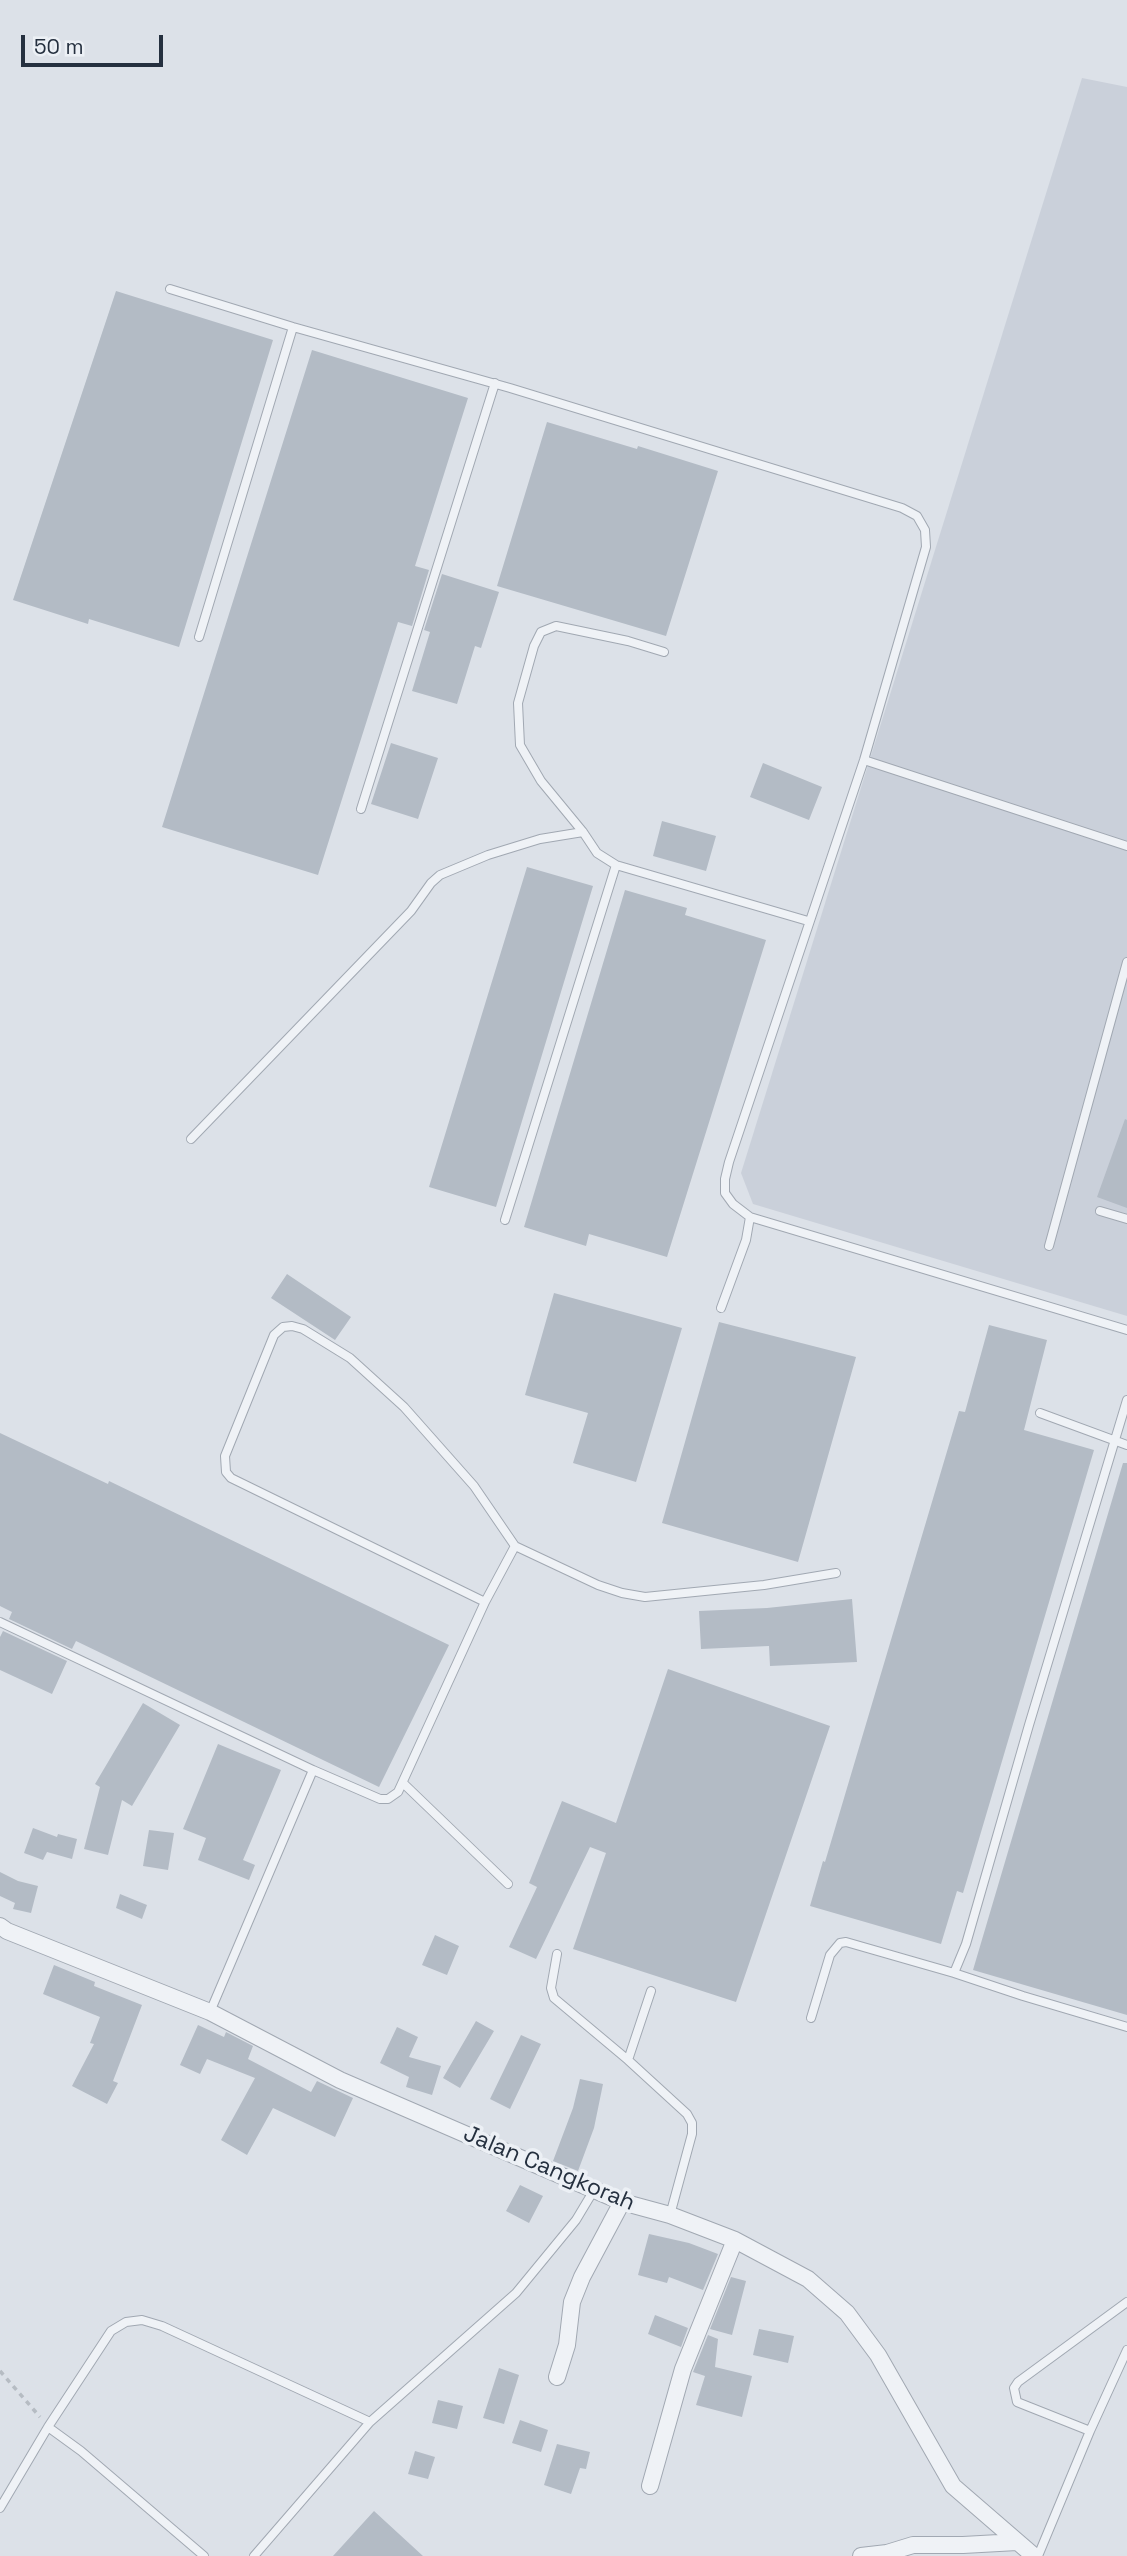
<!DOCTYPE html>
<style>
body{margin:0}
#map{position:relative;width:1127px;height:2556px;overflow:hidden;background:#dce1e8;font-family:"Space Grotesk",sans-serif}
canvas{display:block}
.scale{position:absolute;left:21px;top:35px;width:142px;height:32px;box-sizing:border-box;border:4px solid #25303f;border-top:0;padding-left:9px;font-size:21px;line-height:24px;white-space:nowrap;color:#25303f;-webkit-text-stroke:5px #ecf0f5;paint-order:stroke}
</style>
<div id="map">
<canvas width="1127" height="2556"></canvas>
<div class="scale">50 m</div>
</div>
<script>
const ctx = document.querySelector('canvas').getContext('2d');
ctx.lineJoin = 'round';
function fill(path, color) {
  ctx.fillStyle = color;
  ctx.fill(path, 'evenodd');
}
function shape(rows) {
  const path = new Path2D();
  for (const r of rows) {
    path.moveTo(r[0], r[1]);
    for (let i = 2; i < r.length; i += 2) path.lineTo(r[i], r[i + 1]);
  }
  return path;
}
function strokePath(path, color, width, dash) {
  ctx.strokeStyle = color;
  ctx.lineWidth = width;
  ctx.lineCap = dash ? 'butt' : 'round';
  ctx.setLineDash(dash || []);
  ctx.stroke(path);
}
function drawText(font, color, halo, rows, align = 'center') {
  ctx.font = font + ' "Space Grotesk",sans-serif';
  ctx.lineWidth = 7;
  ctx.setLineDash([]);
  ctx.textBaseline = 'middle';
  ctx.strokeStyle = halo;
  ctx.fillStyle = color;
  for (const [text, x, y, turn = 0] of rows) {
    ctx.save();
    ctx.translate(x, y);
    ctx.rotate((+turn || 0) * Math.PI / 180);
    ctx.textAlign = isNaN(turn) ? turn : align;
    if (halo) ctx.strokeText(text, 0, 0);
    ctx.fillText(text, 0, 0);
    ctx.restore();
  }
}
const built = shape([
 [1082,78,1127,87,1127,1316,753,1204,741,1173]
]);
const building = shape([
 [116,291,273,340,179,647,89,619,88,624,13,600],
 [312,350,468,398,415,566,429,570,412,626,398,622,318,875,162,827],
 [547,422,637,449,638,446,718,471,666,636,497,586],
 [442,574,499,592,481,648,475,646,457,704,412,691,430,632,424,630],
 [391,743,438,758,418,819,371,804],
 [763,763,822,787,809,820,750,797],
 [662,821,716,836,706,871,653,856],
 [527,867,593,886,496,1207,429,1187],
 [625,890,687,908,685,915,766,940,667,1257,589,1234,586,1246,524,1227],
 [1125,1119,1127,1120,1127,1208,1097,1197],
 [287,1274,351,1317,335,1340,271,1298],
 [554,1293,682,1328,636,1482,573,1463,588,1413,525,1395],
 [719,1322,856,1357,798,1562,662,1523],
 [989,1325,1047,1340,1024,1430,1094,1450,963,1893,957,1891,941,1944,810,1906,823,1861,825,1862,959,1411,965,1412],
 [0,1433,108,1484,109,1481,449,1645,379,1787,76,1641,72,1649,9,1619,12,1612,0,1606],
 [1123,1463,1127,1463,1127,2015,973,1970],
 [852,1599,857,1662,770,1666,769,1646,701,1649,699,1611,767,1608],
 [3,1631,67,1661,52,1694,0,1670,0,1637],
 [668,1669,830,1726,736,2002,573,1949,606,1853,590,1847,536,1959,509,1947,537,1887,529,1883,562,1801,616,1823],
 [143,1703,180,1725,132,1806,122,1800,108,1855,84,1849,100,1787,95,1784],
 [218,1744,281,1770,243,1860,255,1865,249,1880,198,1860,206,1838,183,1829],
 [33,1828,57,1837,58,1834,77,1839,72,1859,47,1852,43,1860,24,1853],
 [149,1830,174,1833,168,1870,143,1866],
 [0,1872,18,1881,38,1886,31,1913,13,1909,15,1903,0,1896],
 [120,1894,147,1905,142,1919,116,1908],
 [435,1935,459,1946,447,1975,422,1965],
 [54,1965,95,1982,94,1986,142,2005,113,2081,118,2083,107,2104,72,2086,94,2044,90,2043,100,2017,43,1994],
 [476,2021,494,2031,460,2088,443,2078],
 [198,2025,224,2037,226,2032,253,2046,248,2059,311,2092,317,2081,353,2098,335,2137,273,2108,247,2155,221,2140,255,2078,207,2059,200,2074,180,2065],
 [397,2027,418,2037,409,2057,441,2066,432,2095,406,2087,409,2077,380,2063],
 [521,2035,541,2044,510,2109,490,2099],
 [580,2079,603,2084,594,2128,578,2171,553,2161,573,2108],
 [520,2185,543,2196,529,2223,506,2211],
 [649,2234,689,2243,718,2254,703,2290,669,2277,667,2283,638,2275],
 [731,2277,746,2281,732,2335,710,2329],
 [655,2315,688,2328,681,2347,648,2334],
 [759,2329,794,2336,788,2363,753,2355],
 [708,2335,718,2339,715,2367,752,2376,742,2417,696,2405,705,2376,693,2372],
 [499,2368,519,2375,504,2424,483,2418],
 [438,2400,463,2406,457,2429,432,2423],
 [520,2420,548,2430,541,2452,512,2443],
 [557,2444,590,2452,586,2469,580,2468,571,2494,544,2485],
 [415,2451,435,2457,428,2479,408,2474],
 [374,2511,423,2556,333,2556]
]);
const path = shape([
 [0,2371,40,2417]
]);
const lane = shape([
 [170,289,293,327,510,388,902,508,917,516,925,530,926,547,864,760,729,1162,725,1179,725,1193,733,1204,750,1217,1127,1330],
 [199,637,293,327],
 [664,652,628,641,556,626,541,632,534,646,518,703,520,745,541,781,583,832,597,853,616,865,808,921],
 [864,760,1127,846],
 [361,809,495,383],
 [191,1139,411,911,431,883,440,875,488,855,540,839,583,832],
 [1100,1211,1127,1219],
 [505,1220,616,865],
 [1049,1246,1127,962],
 [721,1308,746,1240,750,1217],
 [1127,1400,1029,1725,966,1944,954,1973,1023,1996,1127,2027],
 [1040,1413,1127,1445],
 [485,1602,231,1478,226,1472,225,1456,274,1335,283,1327,292,1326,303,1329,350,1358,404,1407,474,1486,515,1546],
 [0,1622,313,1770],
 [404,1784,508,1884],
 [557,1954,551,1988,554,1998,628,2060],
 [651,1991,628,2060,687,2114,692,2123,692,2134,670,2215],
 [210,2012,313,1770,380,1799,388,1799,398,1792,485,1602,515,1546,598,1585,622,1593,645,1597,764,1585,836,1573],
 [811,2018,830,1955,840,1943,846,1942,954,1973],
 [48,2427,111,2331,126,2322,142,2320,162,2326,370,2422],
 [1090,2431,1017,2402,1014,2388,1018,2382,1127,2302],
 [0,2508,48,2427,81,2451,204,2556],
 [254,2556,370,2422,516,2293,576,2220,594,2190],
 [1038,2556,1090,2431,1127,2350]
]);
const street = shape([
 [0,1926,7,1931,210,2012,340,2080,622,2202,670,2215,735,2240,808,2279,847,2313,878,2355,953,2486,1034,2556],
 [557,2377,567,2345,572,2302,582,2277,622,2202],
 [650,2486,683,2369,735,2240],
 [861,2556,887,2553,913,2545,963,2545,1017,2542]
]);
const streetNames = [
 ["Jalan Cangkorah",549,2169,23]
];
fill(built, '#cad0da');
fill(building, '#b3bbc5');
strokePath(lane, '#a1a8b2', 10);
strokePath(street, '#a1a8b2', 18);
strokePath(path, '#b6bcc3', 3.5, [5, 5]);
strokePath(lane, '#eff2f6', 8);
strokePath(street, '#eff2f6', 16);
drawText('23px', '#25303f', '#ecf0f5', streetNames);
</script>
